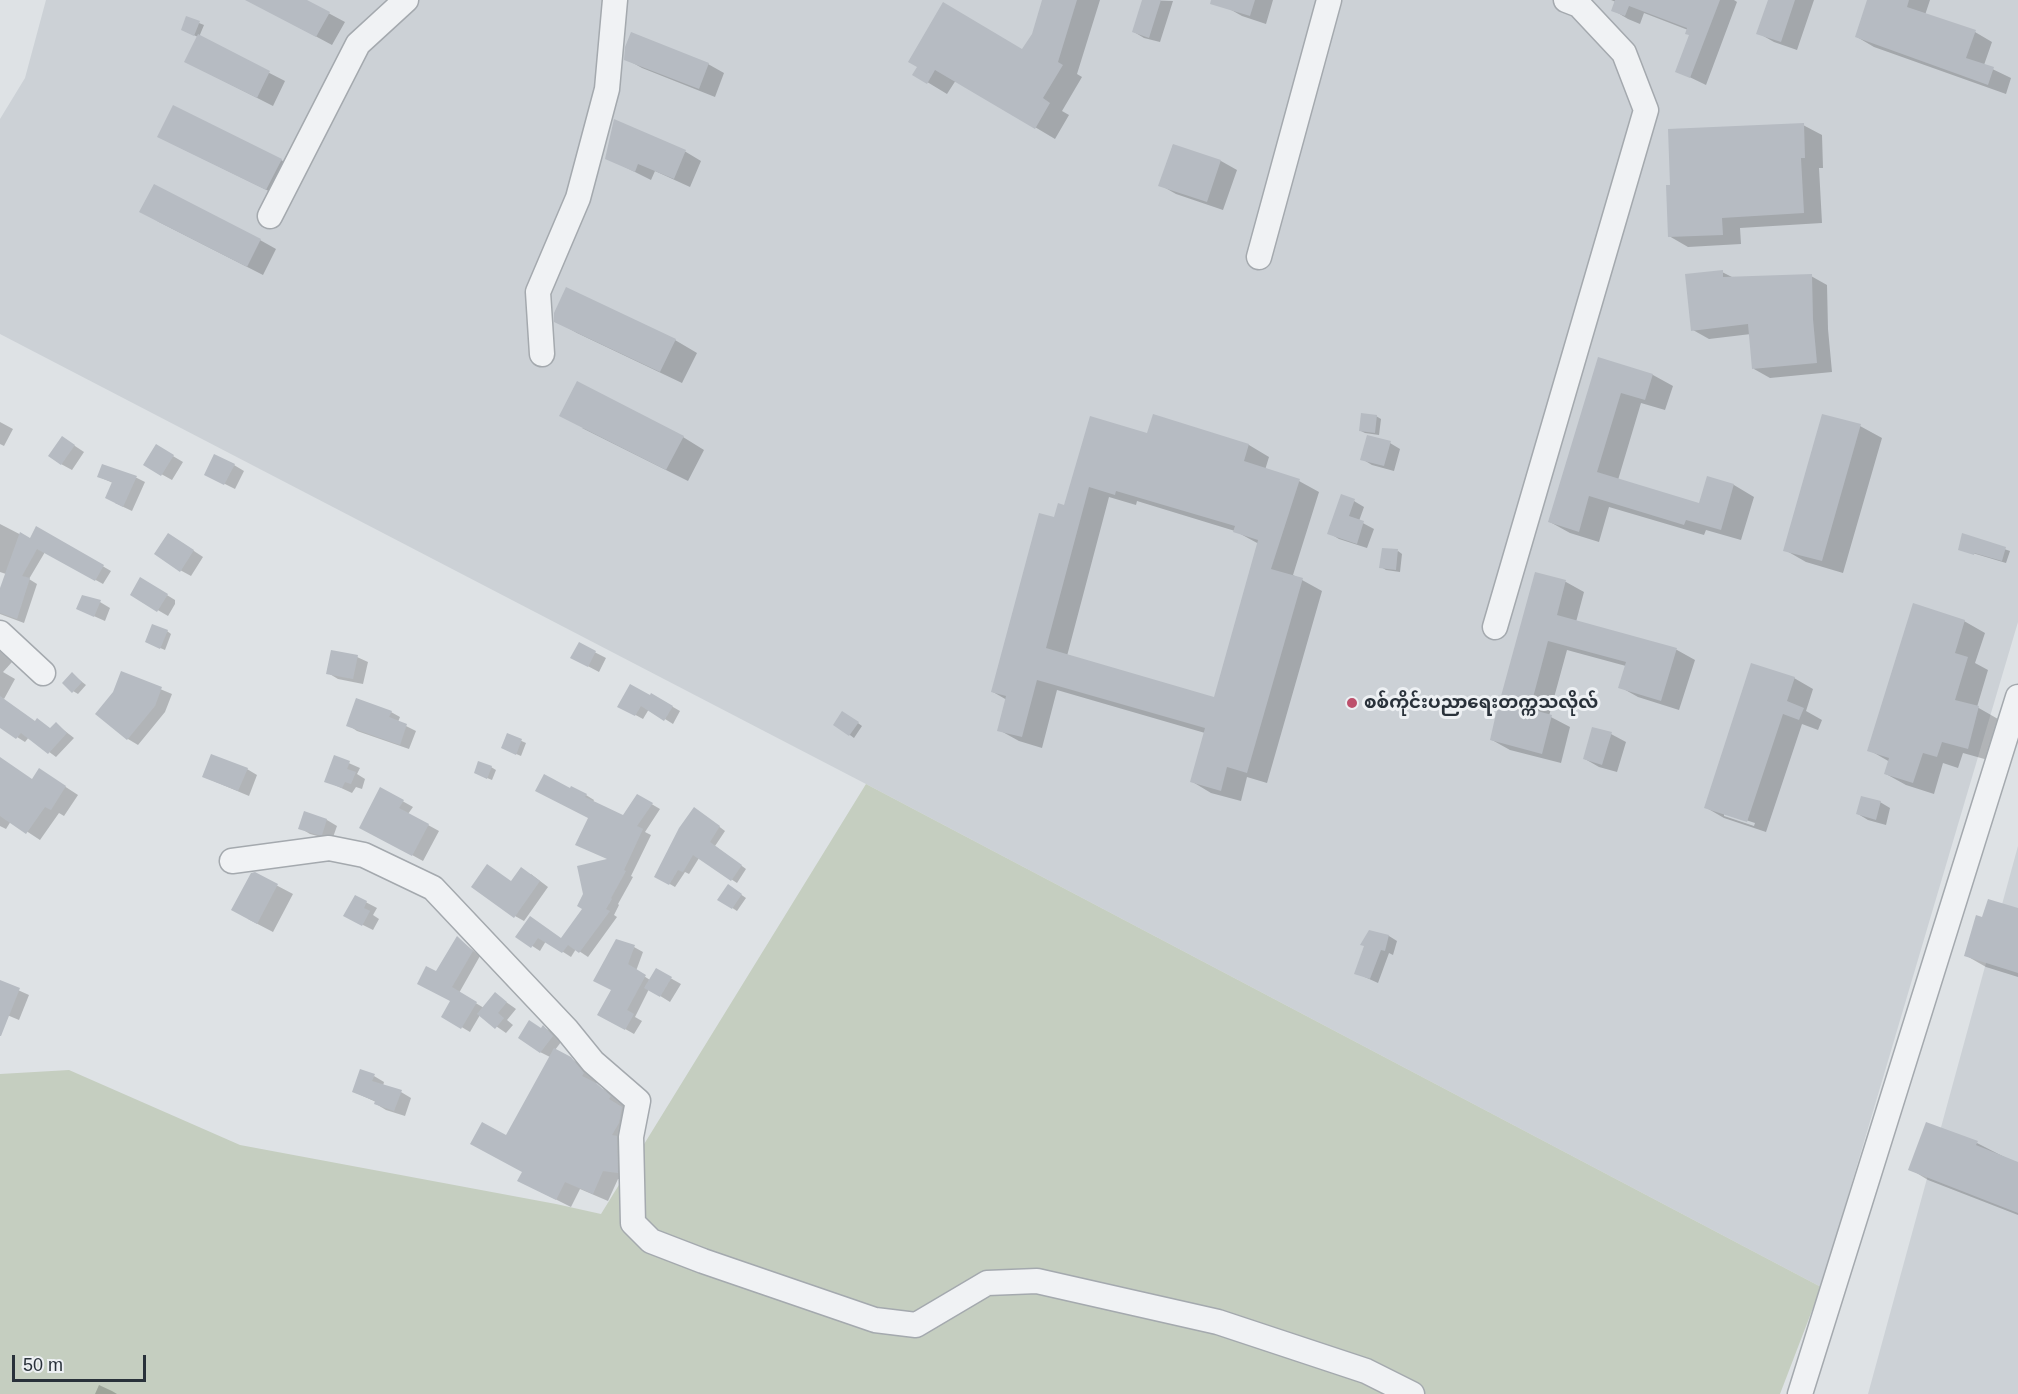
<!DOCTYPE html>
<meta charset="utf-8">
<style>
body{margin:0}
#map{position:relative;width:2018px;height:1394px;overflow:hidden;background:#dee2e5;font-family:Arial,sans-serif}
canvas{display:block}
.scale{position:absolute;left:12px;top:1355px;width:134px;height:27px;box-sizing:border-box;border:3px solid #29313a;border-top:0;padding-left:8px;font-size:18px;line-height:21px;white-space:nowrap;color:#29313a;-webkit-text-stroke:4px #edf0f3;paint-order:stroke}
</style>
<div id="map">
<canvas width="2018" height="1394"></canvas>
<div class="scale">50 m</div>
</div>
<script>
const ctx = document.querySelector('canvas').getContext('2d');
ctx.lineJoin = 'round';
function fill(path, color) {
  ctx.fillStyle = color;
  ctx.fill(path, 'evenodd');
}
function shape(rows) {
  const path = new Path2D();
  for (const r of rows) {
    path.moveTo(r[0], r[1]);
    for (let i = 2; i < r.length; i += 2) path.lineTo(r[i], r[i + 1]);
  }
  return path;
}
function strokePath(path, color, width, dash) {
  ctx.strokeStyle = color;
  ctx.lineWidth = width;
  ctx.lineCap = dash ? 'butt' : 'round';
  ctx.setLineDash(dash || []);
  ctx.stroke(path);
}
function drawText(font, color, halo, rows, align = 'center') {
  ctx.font = font + ' Arial,"Noto Sans Myanmar",sans-serif';
  ctx.lineWidth = 6;
  ctx.setLineDash([]);
  ctx.textBaseline = 'middle';
  ctx.strokeStyle = halo;
  ctx.fillStyle = color;
  for (const [text, x, y, turn = 0] of rows) {
    ctx.save();
    ctx.translate(x, y);
    ctx.rotate((+turn || 0) * Math.PI / 180);
    ctx.textAlign = isNaN(turn) ? turn : align;
    if (halo) ctx.strokeText(text, 0, 0);
    ctx.fillText(text, 0, 0);
    ctx.restore();
  }
}
const built = shape([
 [46,0,2018,0,2018,622,1821,1287,866,784,0,334,0,119,25,78],
 [2018,846,2018,1394,1868,1394]
]);
const green = shape([
 [866,784,1821,1287,1780,1394,0,1394,0,1074,69,1070,240,1145,556,1204,601,1214]
]);
const shadow = shape([
 [248,0,304,0,345,22,332,45],
 [1044,0,1100,0,1077,74,1082,77,1062,111,1069,115,1055,139,956,80,947,94,914,74,1023,50,1033,35],
 [1144,0,1173,1,1160,42,1144,38,1134,32],
 [1228,0,1273,0,1266,24,1242,16,1226,7],
 [1611,0,1734,0,1737,2,1706,85,1677,71,1691,35,1688,30,1644,13,1640,24,1628,19,1613,10,1616,2],
 [1769,0,1814,0,1797,50,1774,42,1758,33],
 [1869,0,1930,0,1925,15,1975,32,1992,42,1984,65,2011,78,2006,94,1874,47,1857,37],
 [199,23,204,25,199,37,285,81,273,106,202,70,198,37,187,32],
 [626,59,708,64,724,73,715,97,642,68],
 [615,121,686,152,701,161,690,187,655,171,651,180,607,158],
 [1803,125,1822,135,1823,168,1819,168,1822,223,1740,228,1741,244,1688,247,1669,236],
 [175,145,281,160,297,169,283,198],
 [1173,145,1221,161,1237,170,1223,210,1176,194,1160,185],
 [157,221,260,240,276,249,263,275],
 [1722,272,1734,278,1811,276,1827,285,1828,329,1832,372,1770,378,1754,369,1751,334,1709,339,1693,330],
 [556,321,675,340,697,353,682,383,577,333],
 [1599,359,1653,375,1673,386,1665,410,1641,403,1618,480,1700,505,1708,478,1734,485,1754,497,1741,540,1706,530,1704,535,1609,507,1599,542,1570,533,1550,522],
 [1154,416,1249,445,1269,457,1265,470,1299,481,1319,492,1293,575,1322,591,1267,783,1247,777,1241,801,1211,793,1191,781,1205,733,1057,690,1042,748,1019,741,999,730,1007,700,993,692,1055,519,1065,507,1148,434],
 [1109,497,1136,505,1137,501,1235,531,1259,544,1215,699,1067,656],
 [1376,416,1381,419,1379,435,1365,433,1361,431],
 [0,422,13,429,4,446,0,444],
 [1860,426,1882,438,1843,573,1806,562,1785,550],
 [582,428,683,437,704,450,688,481],
 [1390,443,1400,449,1394,471,1372,465,1362,459],
 [72,444,84,452,72,470,61,464],
 [156,446,183,462,172,480,145,465],
 [234,465,244,471,235,489,217,480],
 [102,466,137,478,145,482,132,511,115,503,113,483,99,477],
 [1354,501,1364,507,1359,521,1374,529,1367,548,1339,539,1329,533],
 [0,524,31,540,37,528,111,571,103,584,45,552,29,579,37,584,24,623,0,614,0,592,6,574,0,572],
 [1963,535,2010,551,2006,563,1959,549],
 [179,541,203,557,191,576,180,570],
 [1398,551,1402,554,1400,572,1386,570,1381,567],
 [1536,574,1566,582,1584,592,1576,622,1677,650,1695,660,1679,710,1638,697,1620,687,1626,666,1567,650,1549,716,1570,727,1561,763,1510,750,1492,740],
 [141,579,175,600,175,604,168,616,132,595],
 [100,602,110,608,105,621,78,609],
 [1964,621,1985,633,1975,663,1988,670,1977,707,1998,719,1988,760,1963,753,1958,768,1943,763,1934,794,1906,785,1886,774,1890,762,1869,750],
 [167,631,171,634,165,650,151,644],
 [579,644,606,658,599,672,582,663],
 [0,651,12,662,3,672,15,679,4,699,0,697],
 [357,657,368,662,363,684,338,679,328,673],
 [122,673,172,694,165,712,138,745,128,739],
 [72,674,86,685,78,694,73,691],
 [1794,678,1813,689,1806,711,1822,720,1818,730,1802,724,1766,832,1724,818,1705,807],
 [1724,813,1755,823,1754,826,1724,816],
 [652,695,680,711,673,724,649,709,643,719,619,706,650,697],
 [391,712,400,717,398,722,416,731,409,749,357,731,348,725],
 [847,715,862,726,854,738,835,724],
 [36,722,51,729,56,724,74,738,56,757,29,737,25,742,1,727],
 [1611,734,1626,742,1617,772,1599,767,1585,759],
 [508,735,526,743,521,756,507,750],
 [335,757,360,768,357,774,365,779,362,789,356,787,352,793,326,781],
 [0,763,33,780,52,778,78,795,64,816,59,813,40,840,11,821,6,829,0,826],
 [491,767,496,770,492,780,480,775],
 [247,769,257,775,249,796,204,777],
 [381,789,413,807,408,814,439,831,423,861,361,827],
 [571,790,586,795,594,800,593,802,623,817,638,796,660,809,645,832,651,835,631,876,633,877,618,904,619,905,614,915,617,917,588,957,576,949,571,957,546,941,540,951,517,936,562,940,584,909,610,860,589,818],
 [1880,802,1890,808,1886,825,1868,820,1858,814],
 [700,812,725,831,715,846,746,869,737,883,699,858,689,874,685,872,675,887,656,876],
 [305,813,327,820,337,826,332,840,310,834,300,828],
 [255,874,293,894,273,932,248,919],
 [531,874,548,887,524,921,515,916,512,882],
 [733,889,746,898,737,911,719,899],
 [356,897,377,908,373,915,379,919,373,930,345,916],
 [2018,910,2018,977,1986,967,1965,955,1983,919],
 [1370,932,1389,936,1397,941,1393,955,1389,953,1378,983,1356,973],
 [457,938,480,956,459,993,484,1008,495,994,516,1009,507,1020,513,1025,506,1033,480,1015,470,1032,443,1016,452,1001,437,973],
 [634,947,643,952,636,971,650,980,656,970,681,984,670,1002,649,989,635,1017,642,1021,634,1034,599,1014],
 [0,982,29,995,19,1020,0,1012],
 [543,1027,552,1032,561,1042,555,1050,585,1067,597,1082,596,1085,611,1094,625,1106,623,1109,636,1116,632,1181,618,1179,608,1201,580,1189,571,1207,533,1188,507,1137,550,1057,540,1052,542,1029],
 [374,1076,384,1082,383,1086,401,1092,411,1098,405,1116,386,1110,376,1104,376,1102,354,1092],
 [1977,1143,2018,1164,2018,1215,1928,1180,1910,1169],
 [99,1385,112,1391,117,1394,95,1394]
]);
const building = shape([
 [245,0,307,0,330,12,316,37],
 [1042,0,1077,0,1058,62,1063,65,1043,98,1050,103,1035,129,935,70,927,84,912,75,917,67,908,62,943,2,1022,49,1032,34],
 [1142,0,1161,0,1149,38,1132,32],
 [1211,0,1255,0,1250,16,1210,4],
 [1615,0,1720,0,1690,78,1675,72,1689,35,1685,34,1687,28,1629,6,1625,16,1611,11],
 [1768,0,1795,0,1781,42,1756,34],
 [1867,0,1909,0,1907,7,1976,30,1966,58,1994,67,1988,85,1855,37],
 [186,16,200,21,194,36,181,30],
 [631,32,709,63,699,89,624,60,625,47],
 [198,34,270,71,257,98,184,62],
 [173,105,282,159,266,190,157,137],
 [614,119,686,150,674,179,638,164,635,172,605,159],
 [1804,123,1805,158,1801,158,1804,213,1722,218,1723,235,1668,237,1666,185,1670,185,1668,129],
 [1173,144,1221,160,1207,202,1158,186],
 [154,184,261,239,247,267,139,212],
 [1723,270,1723,277,1812,274,1813,319,1817,363,1752,369,1748,324,1691,331,1685,274],
 [566,287,676,339,660,372,554,322,554,313],
 [1598,357,1653,374,1645,400,1621,393,1597,472,1699,503,1707,476,1734,484,1721,530,1686,520,1684,525,1589,496,1579,532,1548,522],
 [577,381,684,436,666,470,559,416],
 [1361,413,1377,415,1375,433,1359,431],
 [1153,414,1249,444,1244,461,1300,479,1271,569,1303,578,1247,773,1227,767,1221,791,1190,782,1205,728,1037,680,1022,737,997,731,1006,696,991,692,1039,513,1054,517,1058,503,1064,505,1090,416,1147,433],
 [1089,487,1115,495,1116,491,1235,526,1233,532,1258,540,1214,697,1046,648],
 [1822,414,1861,424,1822,561,1783,551],
 [1367,435,1391,441,1384,466,1360,460],
 [62,436,75,445,61,465,48,456],
 [156,444,174,455,161,476,143,465],
 [214,454,235,464,224,485,204,475],
 [102,464,137,476,123,507,105,498,112,482,97,477],
 [1341,494,1355,499,1349,516,1364,521,1357,544,1327,534],
 [36,526,104,565,95,581,37,549,22,576,30,578,17,619,0,613,0,588,20,532,30,538],
 [168,533,194,550,180,572,154,554],
 [1962,533,2006,547,2002,561,1974,553,1974,555,1958,550],
 [1382,548,1398,549,1396,570,1379,568],
 [1535,572,1566,580,1557,615,1677,648,1661,701,1618,688,1626,662,1548,641,1530,709,1552,715,1542,754,1490,740,1495,718],
 [140,577,168,594,157,612,130,595],
 [82,595,101,600,94,617,76,609],
 [1913,603,1965,620,1955,653,1968,657,1955,700,1979,706,1968,749,1942,742,1937,757,1923,753,1913,783,1884,774,1889,758,1867,751],
 [152,624,168,630,160,649,145,642],
 [579,642,596,651,588,667,570,658],
 [331,650,358,655,353,679,326,674],
 [1751,663,1795,677,1787,701,1804,708,1799,720,1783,714,1747,822,1704,808],
 [121,671,162,687,155,706,127,740,95,714,113,692],
 [72,672,82,682,72,693,62,683],
 [630,684,650,695,651,693,673,706,664,721,641,706,635,716,617,707],
 [0,696,35,721,37,718,50,728,56,722,67,733,48,754,21,733,16,739,0,728],
 [356,698,392,711,389,717,407,724,400,745,346,726],
 [842,711,859,722,849,736,833,725],
 [1592,727,1612,732,1602,765,1583,759],
 [507,733,522,739,516,755,501,748],
 [211,754,248,768,238,791,202,777],
 [334,755,350,761,347,769,356,772,351,784,345,782,342,788,324,782],
 [0,757,32,779,39,768,66,786,51,810,45,807,26,834,0,816],
 [478,761,492,766,487,779,474,773],
 [544,774,570,788,571,786,587,794,585,797,623,815,637,794,653,803,637,826,643,829,624,870,626,871,611,898,612,899,606,909,610,911,579,953,568,945,562,953,538,938,531,948,515,937,530,916,561,938,582,909,577,906,583,894,577,866,607,859,575,845,588,818,535,791],
 [380,787,404,800,399,808,429,824,412,856,359,828],
 [1861,796,1881,801,1876,820,1856,814],
 [694,807,720,826,710,842,742,865,731,881,693,855,683,872,678,870,669,885,654,877,679,828],
 [304,811,327,819,322,835,318,835,298,829],
 [487,864,511,881,521,867,540,881,514,918,471,887],
 [255,872,278,884,257,924,231,910,251,873],
 [728,884,742,894,732,909,717,900],
 [355,895,367,901,364,908,370,911,362,926,343,916],
 [1988,899,2018,908,2018,973,1964,956,1976,915,1982,917],
 [1369,930,1389,935,1385,951,1381,950,1370,979,1354,974,1364,946,1360,945],
 [457,936,473,951,452,987,477,1002,461,1029,441,1017,450,1001,417,984,426,966,436,971],
 [616,939,635,945,628,964,646,975,627,1010,634,1014,625,1030,597,1015,611,990,593,981],
 [656,968,672,977,660,997,644,988],
 [0,980,20,988,1,1036,0,1036],
 [495,992,507,1002,498,1013,504,1018,495,1029,477,1014],
 [529,1020,541,1028,543,1025,553,1036,540,1053,518,1038],
 [554,1048,571,1057,584,1073,582,1076,596,1083,611,1096,609,1099,622,1107,619,1123,612,1135,617,1136,618,1173,603,1171,593,1194,565,1182,556,1200,517,1181,522,1172,470,1144,482,1122,506,1135],
 [360,1069,375,1074,372,1081,402,1090,394,1111,374,1104,375,1101,352,1092],
 [1926,1122,1978,1141,1976,1145,2018,1162,2018,1213,1908,1170]
]);
const minor = shape([
 [270,216,358,44,406,0],
 [1259,257,1329,0],
 [542,354,538,292,578,198,607,89,615,0],
 [1495,627,1646,110,1624,53,1579,5,1566,0],
 [0,633,43,673],
 [232,861,329,848,364,855,433,888,567,1030,593,1062,638,1101,631,1137,633,1223,651,1241,703,1261,875,1320,916,1325,987,1283,1037,1281,1218,1322,1366,1371,1412,1394],
 [1800,1394,2018,697]
]);
const markers = [
 [1352,703,6,"#bd506c"]
];
const poiNames = [
 ["စစ်ကိုင်းပညာရေးတက္ကသလိုလ်",1364,703]
];
fill(built, '#ccd1d6');
fill(green, '#c5cec0');
fill(shadow, '#0003');
fill(building, '#b6bbc2');
strokePath(minor, '#a4a9ae', 27);
strokePath(minor, '#f0f2f4', 24);
for (const [x, y, r, color] of markers) {
  const dot = new Path2D();
  dot.arc(x, y, r, 0, 2 * Math.PI);
  ctx.fillStyle = color;
  ctx.fill(dot);
  strokePath(dot, '#edf0f3', 2);
}
drawText('bold 18px', '#29313a', '#edf0f3', poiNames, 'left');
</script>
